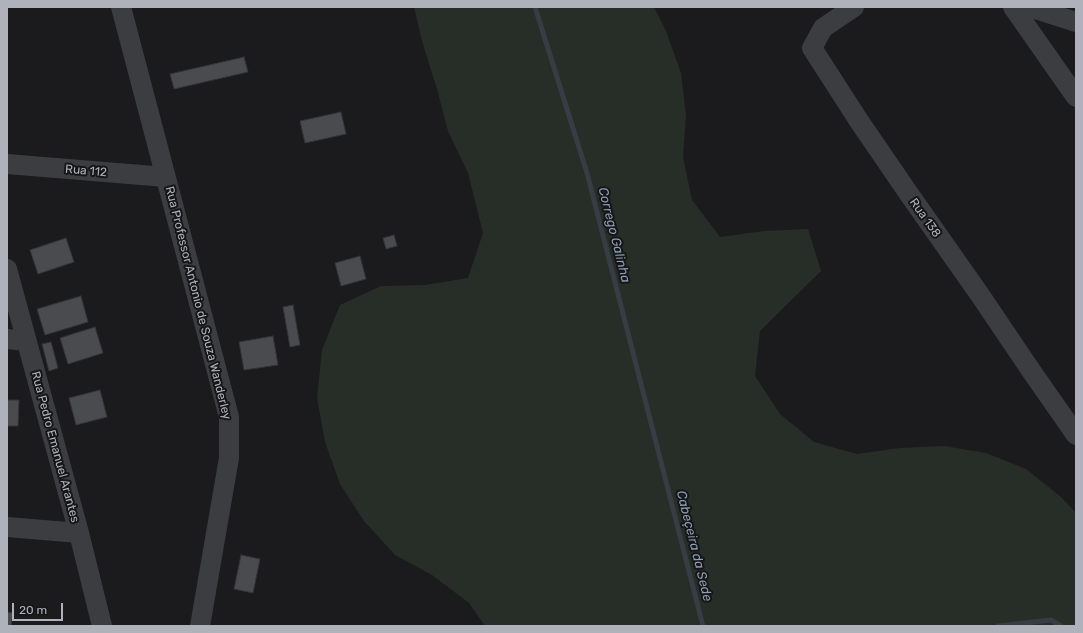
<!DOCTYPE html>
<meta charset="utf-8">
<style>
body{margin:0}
#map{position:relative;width:1083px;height:633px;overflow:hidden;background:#1b1b1d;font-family:Rubik,sans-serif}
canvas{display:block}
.frame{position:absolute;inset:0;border:8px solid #afb2ba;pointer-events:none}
.scale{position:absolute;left:12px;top:603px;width:51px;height:18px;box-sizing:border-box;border:2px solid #afb2ba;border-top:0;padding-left:5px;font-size:12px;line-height:14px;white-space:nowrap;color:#afb2ba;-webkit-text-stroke:3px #161618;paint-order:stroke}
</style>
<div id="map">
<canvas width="1083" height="633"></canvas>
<div class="frame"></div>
<div class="scale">20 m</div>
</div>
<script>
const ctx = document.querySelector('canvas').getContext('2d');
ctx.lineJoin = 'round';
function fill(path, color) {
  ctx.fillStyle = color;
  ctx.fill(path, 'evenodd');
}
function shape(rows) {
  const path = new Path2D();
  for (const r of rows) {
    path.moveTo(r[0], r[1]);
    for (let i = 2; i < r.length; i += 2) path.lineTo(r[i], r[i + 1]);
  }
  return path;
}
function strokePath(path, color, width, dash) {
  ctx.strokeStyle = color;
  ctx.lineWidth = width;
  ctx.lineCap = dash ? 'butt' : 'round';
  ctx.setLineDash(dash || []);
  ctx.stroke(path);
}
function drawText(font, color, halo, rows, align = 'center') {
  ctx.font = font + ' Rubik,sans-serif';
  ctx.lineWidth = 4;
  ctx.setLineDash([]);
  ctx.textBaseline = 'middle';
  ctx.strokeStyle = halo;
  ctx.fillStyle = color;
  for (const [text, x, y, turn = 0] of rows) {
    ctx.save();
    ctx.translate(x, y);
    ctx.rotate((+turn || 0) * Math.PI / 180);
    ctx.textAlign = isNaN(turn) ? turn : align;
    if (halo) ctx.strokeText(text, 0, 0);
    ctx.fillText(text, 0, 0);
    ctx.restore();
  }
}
const green = shape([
 [414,7,654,7,666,31,681,73,686,116,683,157,692,200,720,237,764,231,808,229,821,271,760,331,755,376,780,414,814,442,857,454,900,448,944,446,986,453,1026,469,1061,497,1076,513,1076,626,485,626,469,603,432,575,395,555,364,521,340,484,325,442,317,398,322,350,340,305,381,286,425,285,468,278,483,233,468,173,448,131,437,89,422,41]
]);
const stream = shape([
 [535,7,587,173,703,626],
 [998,626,1051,620,1061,626]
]);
const building = shape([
 [244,57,248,72,174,89,170,74,244,57],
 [341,112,346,134,305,143,300,121,341,112],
 [394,235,397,246,386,249,383,238,394,235],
 [66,238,74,262,38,274,30,250,66,238],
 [360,256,366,279,341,286,335,263,360,256],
 [81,296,88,322,45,335,37,309,81,296],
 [293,305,300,345,290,347,283,307,293,305],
 [95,327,103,353,68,364,60,338,95,327],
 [273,336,278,365,244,370,239,342,273,336],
 [51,342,58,368,49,371,42,344,51,342],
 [100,390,107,417,76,425,69,398,100,390],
 [7,400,19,400,18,426,7,426,7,400],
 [241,555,260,559,253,593,234,589,241,555],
 [7,612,13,613,11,626,7,626,7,612]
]);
const street = shape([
 [121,7,229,417,229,458,200,626],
 [854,7,823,28,812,48,859,121,909,194,980,295,1032,372,1076,435],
 [1013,7,1076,97],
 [1029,7,1076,22],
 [7,164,166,177],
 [7,269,79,533,102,626],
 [7,339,26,341],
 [7,527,79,533]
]);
const streetNames = [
 ["Rua 112",86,171,5],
 ["Rua 138",925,218,55],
 ["Rua Professor Antonio de Souza Wanderley",198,303,76],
 ["Rua Pedro Emanuel Arantes",55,447,75]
];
const waterNames = [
 ["Corrego Galinha",614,235,76],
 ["Cabeçeira da Sede",694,546,76]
];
fill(green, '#272e28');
strokePath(stream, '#363d44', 5);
fill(building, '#4a4b4e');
strokePath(building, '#353538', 1);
strokePath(street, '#3c3d41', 20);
drawText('12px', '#afb2ba', '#161618', streetNames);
drawText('italic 13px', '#8b9fb1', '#161618', waterNames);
</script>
